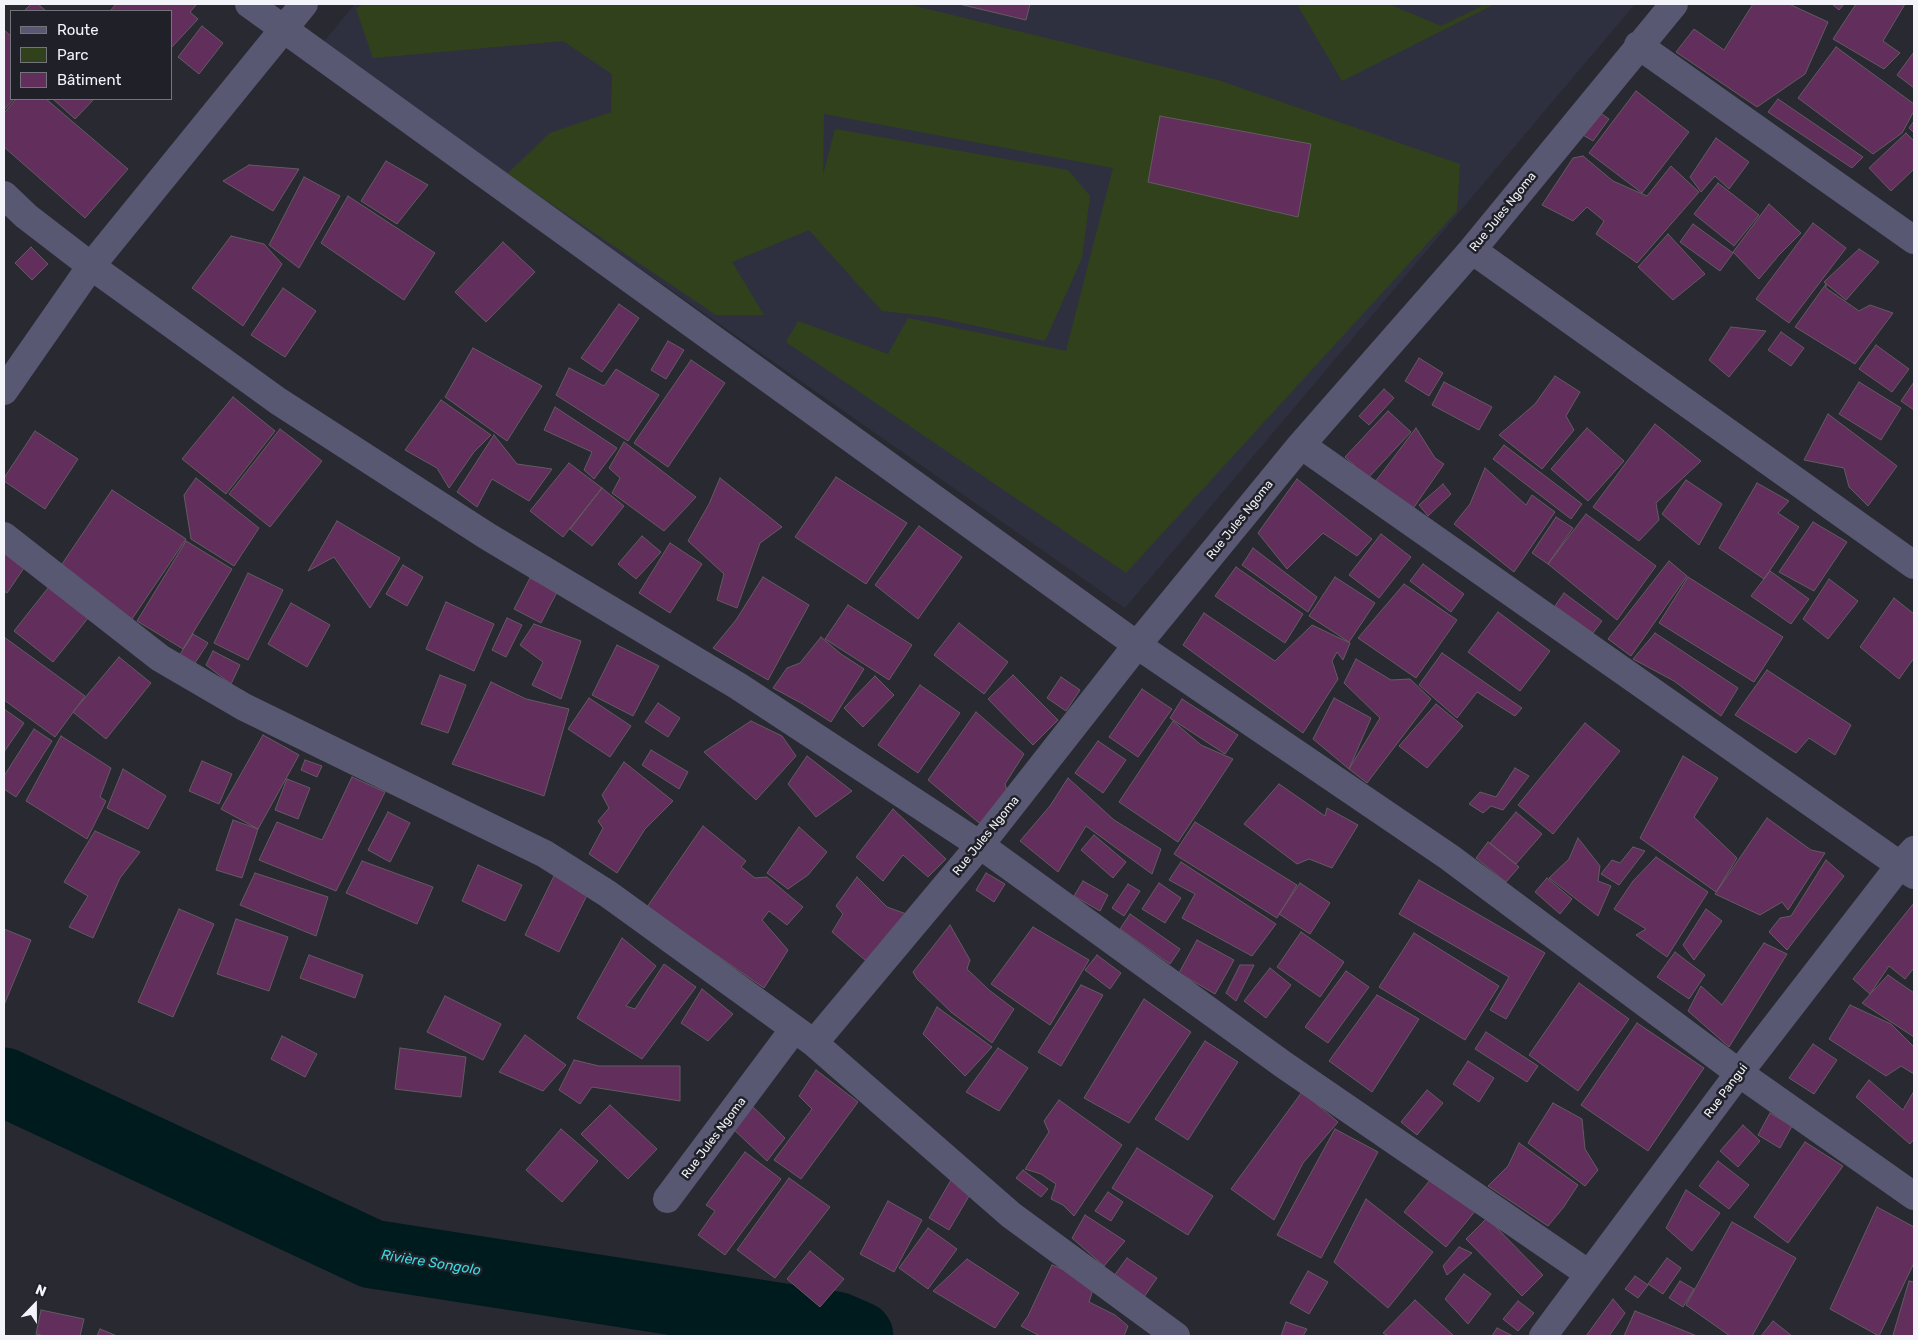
<!DOCTYPE html>
<meta charset="utf-8">
<style>
body{margin:0}
#map{position:relative;width:1918px;height:1340px;overflow:hidden;background:#292932;font-family:Rubik,sans-serif}
canvas{display:block}
.frame{position:absolute;inset:0;border:5px solid #f3f4fa;pointer-events:none}
.legend{position:absolute;left:10px;top:10px;width:162px;height:90px;box-sizing:border-box;background:#1f2028;border:1px solid #74757c;margin:0;padding:6px 9px;list-style:none;font-size:15px;color:#f3f4fa}
.legend li{display:flex;align-items:center;gap:10px;height:25px}
.legend b{width:25px;border:1px solid #74757c}
.north{position:absolute;left:10px;top:1280px;width:50px;height:50px;-webkit-text-stroke:4px #1f2028;paint-order:stroke;rotate:22deg;font-size:14px;font-weight:700;line-height:20px;text-align:center;color:#f3f4fa}
.north::after{content:'';display:block;margin:auto;width:18px;height:22px;background:#f3f4fa;clip-path:polygon(50% 0,100% 100%,50% 72%,0 100%)}
</style>
<div id="map">
<canvas width="1918" height="1340"></canvas>
<div class="frame"></div>
<ul class="legend">
<li><b style="height:6px;background:#595873"></b>Route</li>
<li><b style="height:14px;background:#31411b"></b>Parc</li>
<li><b style="height:14px;background:#622e5b"></b>Bâtiment</li>
</ul>
<div class="north">N</div>
</div>
<script>
const ctx = document.querySelector('canvas').getContext('2d');
ctx.lineJoin = 'round';
function fill(path, color) {
  ctx.fillStyle = color;
  ctx.fill(path, 'evenodd');
}
function shape(rows) {
  const path = new Path2D();
  for (const r of rows) {
    path.moveTo(r[0], r[1]);
    for (let i = 2; i < r.length; i += 2) path.lineTo(r[i], r[i + 1]);
  }
  return path;
}
function strokePath(path, color, width, dash) {
  ctx.strokeStyle = color;
  ctx.lineWidth = width;
  ctx.lineCap = dash ? 'butt' : 'round';
  ctx.setLineDash(dash || []);
  ctx.stroke(path);
}
function drawText(font, color, halo, rows, align = 'center') {
  ctx.font = font + ' Rubik,sans-serif';
  ctx.lineWidth = 5;
  ctx.setLineDash([]);
  ctx.textBaseline = 'middle';
  ctx.strokeStyle = halo;
  ctx.fillStyle = color;
  for (const [text, x, y, turn = 0] of rows) {
    ctx.save();
    ctx.translate(x, y);
    ctx.rotate((+turn || 0) * Math.PI / 180);
    ctx.textAlign = isNaN(turn) ? turn : align;
    if (halo) ctx.strokeText(text, 0, 0);
    ctx.fillText(text, 0, 0);
    ctx.restore();
  }
}
const built = shape([
 [355,4,1635,4,1125,608,321,45]
]);
const green = shape([
 [363,4,907,4,1218,80,1460,164,1457,211,1126,573,786,342,798,321,888,354,908,318,1066,351,1113,168,824,114,823,175,835,129,1068,170,1090,196,1082,258,1045,341,936,317,882,311,809,230,732,262,764,315,716,315,507,174,550,133,611,112,612,74,563,41,373,58,356,9],
 [1315,4,1389,4,1441,26,1480,7,1481,4,1495,4,1342,81,1298,6]
]);
const river = shape([
 [4,1082,372,1254,836,1326,859,1336]
]);
const building = shape([
 [31,4,38,4,46,11,24,11,31,4],
 [116,4,197,4,190,12,198,19,171,48,171,11,110,11,116,4],
 [959,4,1030,4,1026,20,959,4],
 [1753,4,1789,4,1828,22,1805,74,1757,107,1676,52,1694,29,1724,50,1753,4],
 [1832,4,1844,4,1839,10,1832,4],
 [1856,4,1905,4,1883,41,1900,53,1884,69,1833,39,1856,4],
 [202,26,223,43,199,74,178,57,202,26],
 [4,30,11,36,11,99,14,99,4,110,4,30],
 [1836,47,1914,104,1914,111,1902,133,1873,154,1798,98,1836,47],
 [1914,52,1914,88,1897,75,1914,52],
 [1636,91,1689,132,1642,193,1589,153,1636,91],
 [16,99,46,99,128,169,85,218,4,147,4,113,16,99],
 [53,99,94,99,75,119,53,99],
 [1778,99,1863,157,1852,168,1768,112,1778,99],
 [1593,108,1609,119,1593,141,1578,132,1593,108],
 [1160,116,1311,144,1298,217,1148,182,1160,116],
 [1914,121,1914,133,1909,128,1914,121],
 [1906,133,1914,141,1914,169,1891,191,1869,168,1906,133],
 [1716,138,1749,162,1729,189,1715,176,1701,192,1690,177,1716,138],
 [1583,156,1613,181,1647,196,1671,166,1699,192,1637,263,1596,234,1604,221,1587,207,1573,221,1542,205,1573,158,1583,156],
 [386,161,428,185,397,224,361,201,386,161],
 [249,165,299,169,273,211,223,181,249,165],
 [304,177,340,196,299,268,269,245,304,177],
 [1718,183,1759,215,1734,246,1694,214,1718,183],
 [348,196,435,253,404,300,321,243,348,196],
 [1769,204,1801,233,1779,255,1759,279,1733,252,1769,204],
 [1813,223,1846,248,1789,323,1756,299,1813,223],
 [1693,224,1733,253,1720,271,1680,242,1693,224],
 [1668,234,1705,274,1673,300,1638,267,1668,234],
 [231,236,264,244,282,264,243,326,192,288,231,236],
 [503,242,535,272,486,322,455,292,503,242],
 [31,247,48,264,32,280,15,263,31,247],
 [1859,249,1879,262,1846,300,1824,282,1859,249],
 [1826,284,1826,288,1859,311,1870,305,1893,313,1855,364,1795,327,1826,284],
 [283,288,316,311,285,357,251,335,283,288],
 [619,304,639,318,602,372,581,358,619,304],
 [1731,327,1766,331,1729,377,1709,360,1731,327],
 [1781,332,1804,348,1791,366,1768,350,1781,332],
 [668,341,684,350,666,379,651,370,668,341],
 [1876,345,1909,369,1892,392,1859,369,1876,345],
 [473,348,542,386,507,441,445,397,473,348],
 [1419,358,1443,373,1429,396,1405,381,1419,358],
 [691,360,725,383,668,467,634,443,691,360],
 [569,368,604,386,616,369,659,395,628,441,556,395,569,368],
 [1555,376,1580,392,1566,416,1574,430,1542,469,1499,435,1535,404,1555,376],
 [1444,382,1492,407,1479,430,1432,405,1444,382],
 [1859,382,1901,408,1881,440,1839,414,1859,382],
 [1914,382,1914,410,1901,401,1914,382],
 [1384,389,1394,398,1369,425,1359,416,1384,389],
 [233,397,275,431,226,494,182,459,233,397],
 [441,400,491,435,474,452,449,488,437,468,405,450,441,400],
 [555,407,617,448,594,479,584,470,592,452,544,430,555,407],
 [1388,411,1411,432,1368,478,1345,457,1388,411],
 [1828,414,1897,466,1868,506,1849,487,1844,468,1804,460,1828,414],
 [1655,424,1701,461,1656,503,1659,520,1639,541,1593,507,1655,424],
 [1416,428,1435,458,1444,464,1412,510,1375,482,1416,428],
 [1587,428,1624,461,1588,501,1551,469,1587,428],
 [280,429,322,461,270,527,229,494,280,429],
 [35,431,78,459,45,509,4,481,4,478,35,431],
 [494,435,517,464,552,469,529,501,492,479,477,507,457,492,494,435],
 [624,442,696,497,664,531,612,493,620,478,609,468,624,442],
 [1504,445,1582,504,1571,519,1493,459,1504,445],
 [569,463,602,488,563,537,530,511,569,463],
 [1485,468,1526,505,1532,495,1555,512,1514,572,1454,524,1470,504,1485,468],
 [836,477,907,523,866,584,795,537,836,477],
 [196,478,259,528,234,566,191,539,184,495,196,478],
 [720,478,782,527,760,543,737,608,717,600,724,574,688,541,709,504,720,478],
 [1297,479,1372,539,1357,556,1323,533,1287,569,1258,533,1297,479],
 [1686,480,1722,504,1699,545,1662,514,1686,480],
 [1757,483,1789,501,1778,513,1799,527,1764,579,1719,548,1757,483],
 [1443,484,1451,494,1428,516,1419,505,1443,484],
 [602,488,624,506,592,546,570,529,602,488],
 [112,490,186,539,132,619,58,570,112,490],
 [1586,514,1656,566,1617,620,1548,564,1586,514],
 [1556,517,1573,528,1548,564,1532,553,1556,517],
 [337,521,400,558,370,608,334,557,308,571,337,521],
 [1813,522,1847,542,1814,591,1779,572,1813,522],
 [919,526,962,557,918,619,875,585,919,526],
 [1381,534,1411,557,1379,598,1349,575,1381,534],
 [642,536,661,552,636,579,618,564,642,536],
 [186,541,232,569,183,649,137,621,186,541],
 [670,543,702,564,670,613,639,593,670,543],
 [1253,548,1317,597,1308,612,1242,565,1253,548],
 [4,549,26,565,7,593,4,591,4,549],
 [1669,561,1687,576,1631,656,1608,639,1669,561],
 [1423,564,1464,594,1451,612,1410,581,1423,564],
 [403,565,423,577,407,606,386,594,403,565],
 [1236,567,1303,614,1285,643,1215,596,1236,567],
 [1770,571,1809,599,1791,624,1751,596,1770,571],
 [248,573,283,590,248,660,214,643,248,573],
 [763,577,809,605,768,680,713,648,736,620,763,577],
 [1335,577,1375,603,1349,642,1309,616,1335,577],
 [1688,577,1783,637,1754,682,1659,623,1688,577],
 [530,578,557,592,541,623,514,609,530,578],
 [1829,579,1858,601,1828,639,1803,619,1829,579],
 [52,583,92,613,53,662,14,631,52,583],
 [1404,584,1457,620,1416,678,1358,638,1404,584],
 [1564,593,1602,621,1593,633,1555,606,1564,593],
 [1894,598,1914,614,1914,658,1899,679,1860,647,1894,598],
 [446,602,494,624,474,671,426,649,446,602],
 [291,603,330,625,307,667,268,644,291,603],
 [848,605,912,645,889,680,825,639,848,605],
 [1498,612,1550,651,1520,691,1468,652,1498,612],
 [1204,613,1275,661,1312,625,1350,643,1343,660,1337,652,1332,661,1338,679,1303,733,1183,645,1204,613],
 [507,618,522,625,506,657,492,650,507,618],
 [959,623,1008,662,984,694,934,655,959,623],
 [534,624,581,641,561,699,532,685,543,662,520,645,534,624],
 [1655,633,1738,688,1721,716,1674,681,1633,659,1655,633],
 [193,634,208,643,193,666,179,656,193,634],
 [4,637,85,696,55,737,4,700,4,637],
 [821,637,841,654,864,669,831,722,801,703,773,688,787,668,800,663,821,637],
 [617,645,659,666,633,716,592,695,617,645],
 [213,651,240,665,231,684,206,665,213,651],
 [1442,653,1522,708,1515,716,1477,692,1457,718,1419,685,1442,653],
 [119,657,151,683,106,739,73,712,119,657],
 [1356,659,1391,680,1410,679,1431,699,1367,783,1349,769,1380,718,1344,683,1356,659],
 [1767,670,1851,725,1835,755,1809,738,1796,753,1735,715,1767,670],
 [440,675,466,685,448,733,421,724,440,675],
 [1013,675,1058,720,1033,745,988,699,1013,675],
 [875,676,894,695,863,727,844,708,875,676],
 [1061,677,1080,690,1066,711,1047,698,1061,677],
 [491,682,526,699,569,709,544,796,452,764,491,682],
 [920,685,960,713,918,773,878,745,920,685],
 [1142,689,1172,709,1138,757,1109,737,1142,689],
 [589,698,631,726,610,757,568,729,589,698],
 [1334,698,1371,718,1349,769,1313,739,1334,698],
 [1182,699,1238,735,1225,754,1170,718,1182,699],
 [658,703,680,718,668,737,645,722,658,703],
 [1436,704,1463,726,1427,768,1399,746,1436,704],
 [4,709,24,723,4,752,4,709],
 [976,712,1024,754,1005,784,1009,797,984,827,928,780,976,712],
 [751,721,782,736,796,756,756,800,704,752,751,721],
 [1173,721,1201,745,1233,759,1178,842,1119,802,1173,721],
 [1585,723,1620,751,1553,834,1518,805,1585,723],
 [34,729,52,741,16,797,4,789,4,776,34,729],
 [263,735,299,755,258,829,221,809,263,735],
 [61,736,111,768,100,797,106,801,87,839,26,801,61,736],
 [1098,741,1126,760,1103,793,1075,773,1098,741],
 [651,750,688,772,679,789,642,765,651,750],
 [807,756,852,791,816,817,788,784,807,756],
 [1683,756,1718,778,1694,817,1737,858,1716,892,1640,838,1683,756],
 [305,760,322,766,317,777,301,770,305,760],
 [202,761,232,774,219,804,189,791,202,761],
 [624,762,673,801,645,829,617,873,589,854,603,828,598,821,609,808,602,795,624,762],
 [1515,768,1529,776,1503,810,1491,806,1483,813,1469,804,1480,792,1496,797,1515,768],
 [123,769,166,796,148,829,107,808,123,769],
 [352,777,385,792,336,891,259,860,277,822,322,840,352,777],
 [1068,778,1114,820,1161,849,1152,874,1086,826,1058,872,1020,841,1050,806,1068,778],
 [287,779,310,788,298,819,275,810,287,779],
 [1279,784,1325,816,1327,808,1358,825,1332,868,1309,859,1297,864,1244,824,1279,784],
 [893,809,946,859,928,877,903,855,883,881,856,857,893,809],
 [388,812,410,823,390,862,368,850,388,812],
 [1516,812,1542,834,1516,864,1490,843,1516,812],
 [1767,818,1811,850,1825,853,1788,910,1782,902,1760,915,1715,894,1767,818],
 [233,820,258,829,242,878,216,870,233,820],
 [1195,822,1297,885,1277,918,1174,854,1195,822],
 [703,826,746,861,741,867,755,878,767,877,803,907,787,925,769,911,762,920,788,950,764,988,647,907,703,826],
 [799,827,827,852,808,875,788,889,767,873,799,827],
 [95,831,140,852,120,878,93,938,69,927,88,896,64,882,95,831],
 [1094,835,1126,862,1113,878,1081,850,1094,835],
 [1578,838,1600,866,1598,881,1611,886,1598,916,1549,878,1569,859,1578,838],
 [1488,842,1519,867,1506,882,1476,858,1488,842],
 [1633,847,1645,851,1619,885,1601,874,1612,860,1620,863,1633,847],
 [1656,857,1708,892,1667,957,1636,935,1646,929,1614,909,1633,881,1656,857],
 [1826,860,1844,876,1787,950,1769,932,1780,918,1791,916,1826,860],
 [362,861,433,887,417,924,346,893,362,861],
 [1181,862,1276,924,1252,956,1182,918,1195,894,1169,880,1181,862],
 [478,865,522,885,505,921,462,901,478,865],
 [557,870,591,887,559,952,525,935,557,870],
 [255,873,328,897,316,936,240,905,255,873],
 [986,873,1005,884,994,902,976,890,986,873],
 [857,877,887,907,909,915,872,966,832,932,843,914,836,906,857,877],
 [1547,878,1572,899,1560,914,1535,892,1547,878],
 [1419,880,1545,953,1506,1019,1490,1010,1509,977,1399,914,1419,880],
 [1083,881,1108,895,1100,911,1074,896,1083,881],
 [1159,883,1181,898,1165,923,1142,909,1159,883],
 [1300,883,1330,903,1310,934,1279,914,1300,883],
 [1128,884,1140,891,1124,916,1112,908,1128,884],
 [1914,903,1914,968,1905,979,1889,966,1870,994,1853,979,1914,903],
 [179,909,214,924,173,1017,138,1002,179,909],
 [1706,909,1722,921,1694,960,1683,945,1706,909],
 [1130,914,1180,949,1170,964,1120,929,1130,914],
 [236,919,288,937,269,991,217,974,236,919],
 [950,925,970,960,967,969,989,990,1014,1009,992,1043,951,1012,917,979,913,972,950,925],
 [1033,927,1089,960,1050,1025,991,984,1033,927],
 [4,929,31,940,4,1005,4,929],
 [1301,932,1344,962,1320,997,1277,967,1301,932],
 [1414,933,1499,986,1465,1040,1379,987,1414,933],
 [622,938,656,966,626,1006,635,1009,664,964,696,987,642,1059,577,1018,622,938],
 [1197,940,1234,960,1215,994,1179,973,1197,940],
 [1764,943,1787,954,1729,1047,1688,1011,1701,986,1722,1005,1764,943],
 [1675,952,1705,975,1689,999,1657,977,1675,952],
 [309,955,363,975,355,998,300,978,309,955],
 [1097,955,1121,973,1110,989,1085,970,1097,955],
 [1240,965,1254,965,1236,1001,1226,993,1240,965],
 [1270,968,1291,985,1266,1018,1244,1001,1270,968],
 [1346,971,1369,987,1328,1043,1305,1027,1346,971],
 [1888,975,1914,993,1914,1037,1862,1003,1888,975],
 [1579,983,1629,1019,1578,1091,1529,1055,1579,983],
 [1081,985,1103,995,1061,1066,1038,1052,1081,985],
 [702,989,733,1014,708,1041,681,1023,702,989],
 [1377,995,1419,1019,1372,1092,1329,1061,1377,995],
 [445,996,501,1024,483,1060,427,1032,445,996],
 [1144,999,1191,1032,1129,1123,1084,1098,1144,999],
 [1850,1005,1891,1024,1914,1047,1914,1074,1901,1066,1886,1076,1829,1039,1850,1005],
 [937,1007,992,1047,965,1076,923,1034,937,1007],
 [1637,1023,1704,1068,1648,1151,1581,1105,1637,1023],
 [1486,1032,1538,1066,1527,1082,1475,1049,1486,1032],
 [525,1035,566,1065,543,1091,499,1072,525,1035],
 [282,1036,317,1054,305,1077,271,1059,282,1036],
 [1205,1041,1238,1062,1188,1140,1155,1119,1205,1041],
 [1813,1044,1837,1060,1814,1094,1789,1078,1813,1044],
 [400,1048,466,1057,461,1097,395,1089,400,1048],
 [998,1048,1028,1068,999,1111,966,1092,998,1048],
 [574,1060,599,1066,680,1066,680,1101,592,1087,580,1104,559,1090,574,1060],
 [1468,1061,1494,1078,1479,1102,1453,1084,1468,1061],
 [816,1070,858,1102,801,1179,774,1160,812,1109,799,1096,816,1070],
 [1869,1080,1903,1110,1914,1091,1914,1139,1910,1144,1856,1097,1869,1080],
 [1427,1090,1443,1103,1417,1135,1401,1122,1427,1090],
 [1302,1092,1338,1122,1303,1163,1274,1220,1231,1189,1302,1092],
 [1059,1100,1122,1145,1074,1216,1063,1205,1051,1199,1056,1184,1041,1174,1025,1169,1049,1132,1044,1121,1059,1100],
 [1553,1103,1582,1119,1585,1149,1598,1170,1585,1186,1528,1143,1553,1103],
 [750,1104,785,1138,767,1161,730,1126,750,1104],
 [610,1105,657,1149,628,1179,581,1134,610,1105],
 [1770,1113,1792,1126,1780,1148,1758,1135,1770,1113],
 [1743,1125,1760,1141,1738,1167,1720,1151,1743,1125],
 [561,1129,598,1161,562,1202,526,1170,561,1129],
 [1335,1129,1378,1152,1321,1258,1277,1235,1335,1129],
 [1805,1142,1843,1166,1788,1243,1754,1217,1805,1142],
 [1519,1143,1578,1185,1563,1208,1548,1226,1488,1186,1508,1166,1519,1143],
 [1137,1148,1213,1196,1188,1235,1112,1188,1137,1148],
 [745,1152,781,1179,725,1255,698,1235,715,1211,706,1205,745,1152],
 [1718,1161,1749,1185,1729,1209,1699,1186,1718,1161],
 [1023,1170,1048,1189,1041,1197,1016,1178,1023,1170],
 [789,1178,830,1207,775,1278,737,1250,789,1178],
 [1431,1179,1476,1210,1446,1247,1404,1212,1431,1179],
 [951,1180,972,1191,949,1230,929,1218,951,1180],
 [1686,1190,1720,1213,1692,1251,1666,1228,1686,1190],
 [1108,1192,1123,1202,1111,1221,1095,1211,1108,1192],
 [1366,1199,1433,1252,1388,1308,1334,1262,1366,1199],
 [888,1201,922,1220,894,1272,860,1254,888,1201],
 [1877,1207,1914,1227,1914,1263,1879,1336,1830,1309,1877,1207],
 [1085,1215,1125,1241,1104,1266,1072,1238,1085,1215],
 [1487,1218,1543,1275,1522,1296,1466,1239,1487,1218],
 [1732,1222,1796,1258,1752,1336,1730,1336,1686,1305,1732,1222],
 [928,1228,957,1249,928,1289,899,1268,928,1228],
 [1459,1247,1472,1253,1447,1275,1443,1266,1459,1247],
 [810,1251,844,1279,820,1307,787,1279,810,1251],
 [1127,1258,1157,1278,1144,1297,1114,1276,1127,1258],
 [1667,1258,1681,1268,1663,1294,1648,1284,1667,1258],
 [967,1259,1019,1293,995,1328,933,1291,967,1259],
 [1052,1265,1095,1283,1089,1302,1115,1315,1128,1326,1124,1336,1040,1336,1021,1326,1028,1316,1052,1265],
 [1308,1271,1328,1282,1309,1314,1290,1303,1308,1271],
 [1464,1274,1491,1294,1468,1324,1445,1299,1464,1274],
 [1635,1276,1648,1285,1638,1298,1625,1289,1635,1276],
 [1680,1281,1694,1289,1683,1307,1669,1298,1680,1281],
 [1909,1281,1914,1282,1914,1336,1898,1336,1893,1335,1909,1281],
 [1613,1299,1625,1313,1609,1336,1601,1335,1600,1336,1586,1336,1613,1299],
 [1415,1300,1454,1336,1389,1336,1383,1333,1415,1300],
 [1518,1301,1534,1313,1518,1331,1503,1319,1518,1301],
 [41,1310,84,1319,80,1336,45,1336,36,1334,41,1310],
 [1635,1311,1697,1336,1624,1336,1635,1311],
 [1773,1321,1792,1336,1761,1336,1773,1321],
 [1286,1322,1307,1329,1303,1336,1281,1336,1286,1322],
 [1497,1328,1513,1336,1492,1336,1497,1328],
 [100,1329,117,1336,97,1336,100,1329]
]);
const minor = shape([
 [249,4,1137,645,1449,857,1739,1073,1914,1196],
 [1638,45,1914,240],
 [4,195,26,216,91,266,278,401,487,536,738,686,980,845,1284,1065,1589,1274],
 [1472,250,1914,565],
 [4,391,91,266,304,4],
 [1301,445,1914,875],
 [4,536,160,658,244,707,545,854,608,894,814,1043,1011,1215,1176,1336],
 [814,1043,980,845,1137,645,1301,445,1472,250,1674,4],
 [667,1199,794,1029],
 [1543,1336,1739,1073,1900,865,1914,850]
]);
const streetNames = [
 ["Rue Jules Ngoma",1503,212,-51],
 ["Rue Jules Ngoma",1240,520,-51],
 ["Rue Jules Ngoma",986,836,-51],
 ["Rue Pangui",1726,1091,-53],
 ["Rue Jules Ngoma",714,1138,-53]
];
const waterNames = [
 ["Rivière Songolo",431,1263,9]
];
fill(built, '#2f303f');
fill(green, '#31411b');
strokePath(river, '#001b1d', 69);
fill(building, '#622e5b');
strokePath(building, '#645b62', 1);
strokePath(minor, '#595873', 28);
drawText('12px', '#f3f4fa', '#1f2028', streetNames);
drawText('italic 14px', '#3adbe2', '#1f2028', waterNames);
</script>
